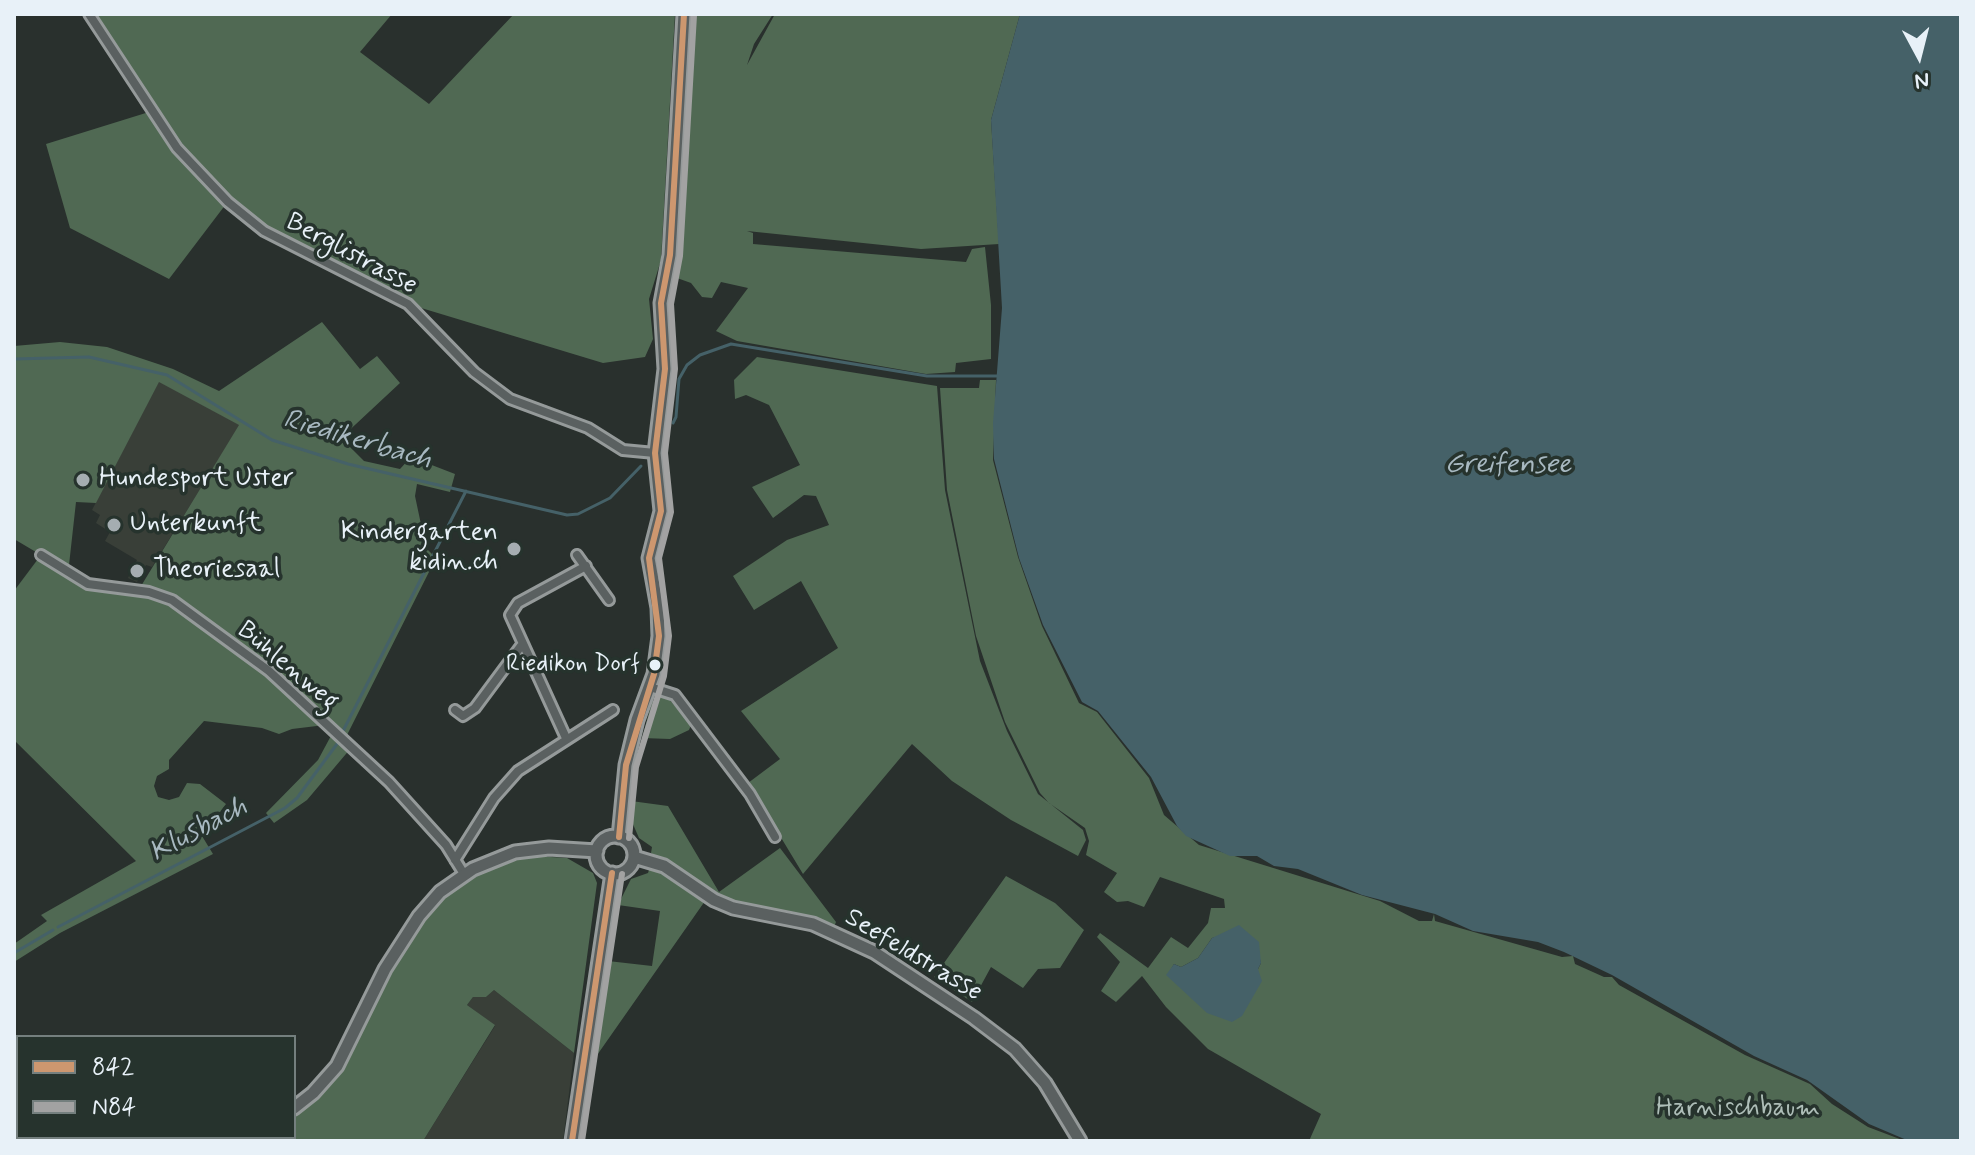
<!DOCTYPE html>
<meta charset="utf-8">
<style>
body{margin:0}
#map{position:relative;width:1975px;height:1155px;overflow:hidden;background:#29302d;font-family:Mynerve,sans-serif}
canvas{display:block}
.frame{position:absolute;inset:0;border:16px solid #e8f1f8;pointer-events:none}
.legend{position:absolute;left:16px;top:1035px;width:280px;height:104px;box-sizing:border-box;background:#26332d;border:2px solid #747f7e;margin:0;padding:10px 14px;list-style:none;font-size:24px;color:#e8f1f8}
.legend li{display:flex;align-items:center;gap:16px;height:40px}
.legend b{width:40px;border:2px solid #747f7e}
.north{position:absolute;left:1879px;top:16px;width:80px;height:80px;-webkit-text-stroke:6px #26332d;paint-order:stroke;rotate:173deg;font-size:22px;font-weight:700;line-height:32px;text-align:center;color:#e8f1f8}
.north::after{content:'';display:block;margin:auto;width:28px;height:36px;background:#e8f1f8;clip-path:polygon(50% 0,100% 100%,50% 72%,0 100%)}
</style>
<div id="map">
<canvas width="1975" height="1155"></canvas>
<div class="frame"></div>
<ul class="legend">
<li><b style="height:10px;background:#cd976f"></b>842</li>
<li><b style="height:10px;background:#a2a2a2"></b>N84</li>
</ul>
<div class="north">N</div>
</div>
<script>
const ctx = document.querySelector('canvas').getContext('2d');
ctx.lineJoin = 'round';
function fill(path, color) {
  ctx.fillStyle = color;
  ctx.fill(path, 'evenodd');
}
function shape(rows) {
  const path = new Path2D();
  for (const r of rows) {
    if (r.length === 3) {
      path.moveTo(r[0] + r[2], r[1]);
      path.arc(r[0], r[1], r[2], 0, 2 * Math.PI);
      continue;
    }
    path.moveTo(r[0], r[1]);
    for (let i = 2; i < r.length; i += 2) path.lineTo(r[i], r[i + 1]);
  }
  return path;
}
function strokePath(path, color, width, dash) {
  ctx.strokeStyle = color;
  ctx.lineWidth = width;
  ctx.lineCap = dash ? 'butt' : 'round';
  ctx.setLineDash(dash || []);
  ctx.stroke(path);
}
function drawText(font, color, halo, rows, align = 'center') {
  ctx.font = font + ' Mynerve,sans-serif';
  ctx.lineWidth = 7;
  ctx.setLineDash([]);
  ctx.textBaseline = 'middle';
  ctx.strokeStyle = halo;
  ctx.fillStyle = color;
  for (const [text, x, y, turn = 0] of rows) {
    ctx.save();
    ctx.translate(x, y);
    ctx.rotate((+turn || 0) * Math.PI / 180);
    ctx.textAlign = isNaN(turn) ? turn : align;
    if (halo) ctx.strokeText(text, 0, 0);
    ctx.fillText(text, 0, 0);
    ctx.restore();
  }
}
const built = shape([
 [159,381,240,425,152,567,146,565,137,582,128,578,137,560,105,541,110,532,96,523,100,515,92,510],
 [494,990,574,1053,563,1141,423,1141,495,1026,467,1005,473,997,486,997]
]);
const green = shape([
 [90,14,392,14,360,52,429,104,514,14,675,14,661,260,649,299,653,339,645,357,603,363,408,304,258,233,226,204,169,279,70,228,46,144,149,112],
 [696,14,773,14,754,44,747,65,775,14,1020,14,991,120,999,244,921,249,747,231,753,233,753,244,966,262,972,249,985,247,991,305,991,359,956,363,955,372,926,374,737,341,716,331,748,288,721,282,712,298,702,297,691,283,677,278],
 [322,322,360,369,377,356,400,383,341,438,364,461,400,469,411,457,455,474,450,492,417,484,415,496,426,548,436,558,344,741,351,748,307,800,274,823,266,813,318,760,333,732,325,725,292,729,279,734,262,728,204,721,169,760,169,769,157,776,154,786,158,797,169,800,179,797,187,783,200,784,226,804,202,836,213,854,60,933,14,962,14,944,47,921,41,915,136,861,14,740,14,591,41,555,14,539,14,346,60,342,107,347,173,369,219,391],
 [159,382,239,425,138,591,88,584,68,574,76,502,96,503],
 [757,357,937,386,945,490,980,661,1007,731,1038,794,1083,830,1086,840,1078,856,1011,820,952,781,912,744,803,874,748,783,780,759,741,711,838,648,801,581,754,610,733,576,787,540,829,525,816,496,804,495,773,518,752,487,800,465,769,405,746,395,735,399,734,380],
 [980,380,996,380,993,460,1018,557,1042,626,1079,703,1097,712,1149,778,1164,815,1199,845,1380,901,1419,921,1432,921,1434,914,1435,921,1562,957,1573,956,1575,964,1604,977,1612,977,1619,985,1745,1055,1810,1084,1832,1104,1868,1127,1905,1141,1309,1141,1321,1114,1208,1049,1166,1007,1142,976,1116,1002,1101,991,1120,962,1097,937,1100,933,1148,968,1171,937,1188,948,1208,923,1211,908,1225,908,1224,899,1160,877,1144,907,1128,901,1117,902,1104,892,1117,873,1086,855,1089,841,1085,828,1049,803,1040,793,1005,722,976,636,947,490,940,388,979,388],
 [1242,930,1255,940,1261,963,1258,969,1167,976,1174,964,1181,967,1198,958,1212,938],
 [659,697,669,699,691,725,689,730,670,739,642,738,652,702],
 [631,801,668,806,719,892,780,848,836,922,834,927,792,914,731,903,706,890,651,853,652,847,639,838,632,822],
 [534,856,567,858,593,873,597,883,574,1053,494,990,486,997,473,997,467,1005,495,1025,423,1141,220,1141,229,1137,294,1137,294,1108,326,1080,375,987,440,892,503,862],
 [650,867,705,901,588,1068,602,967,608,961,652,966,660,911,618,905,631,879,648,873],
 [1006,876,1055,903,1084,930,1060,968,1038,969,1023,988,991,967,972,1002,934,977]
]);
const water = shape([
 [1020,14,1961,14,1961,1141,1909,1141,1869,1124,1807,1080,1754,1056,1612,975,1564,952,1538,942,1473,931,1435,914,1362,895,1298,869,1274,866,1257,856,1230,856,1186,836,1177,826,1151,777,1098,711,1082,702,1043,625,1019,558,994,459,993,423,1002,308,991,120],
 [1239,925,1259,942,1261,963,1258,969,1262,981,1242,1016,1232,1022,1207,1013,1166,975,1174,964,1181,967,1198,958,1212,938]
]);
const stream = shape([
 [14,359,89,357,167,375,272,440,348,464,567,515,578,514,610,498,641,466],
 [673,423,676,417,679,379,687,365,700,355,731,344,927,376,998,376],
 [342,733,466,491],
 [58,927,285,808,297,798,337,744],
 [14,953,53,930]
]);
const street = shape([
 [89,14,177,148,228,202,264,231,408,304,474,372,510,399,588,428,623,450,655,453],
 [41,555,88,584,149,592,172,600,269,671,389,782,446,845,464,874],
 [577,555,609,600],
 [650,687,675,695,750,794,775,837],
 [455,710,463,716,475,708,521,646],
 [566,738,510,615,518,603,586,566],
 [455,860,494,798,518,771,613,710]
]);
const secondary = shape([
 [615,855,19],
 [619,837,626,765,637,720,654,674,659,636,658,608,649,558,661,511,655,453,665,369,661,303,670,255,684,14],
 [634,857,664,866,714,900,733,908,813,924,874,952,974,1018,1015,1049,1045,1083,1080,1141],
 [294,1108,313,1093,337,1066,385,969,419,916,440,892,473,869,515,852,549,848,597,851],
 [220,1141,229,1137],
 [572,1141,612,873]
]);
const bus1 = shape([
 [619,837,626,765,654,674,659,636,649,558,661,511,655,453,665,369,661,303,670,255,684,14],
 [572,1141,612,873]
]);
const bus2 = shape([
 [629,838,636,767,664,676,669,636,659,558,671,512,665,453,675,369,671,304,680,256,694,15],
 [582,1141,622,874]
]);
const markers = [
 [83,480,8,"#a5adb1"],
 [114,525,8,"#a5adb1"],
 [514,549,8,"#a5adb1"],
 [137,571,8,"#a5adb1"],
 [655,665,7,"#e8f1f8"]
];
const busNames = [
 ["Riedikon Dorf",640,665]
];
const streetNames = [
 ["Berglistrasse",351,255,28],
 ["Bühlenweg",287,667,40],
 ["Seefeldstrasse",913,956,31]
];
const poiNames = [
 ["Hundesport Uster",99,480],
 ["Unterkunft",130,525],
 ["Kindergarten",498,534,"right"],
 ["kidin.ch",498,564,"right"],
 ["Theoriesaal",153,571]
];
const parkNames = [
 ["Harnischbaum",1738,1110]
];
const waterNames = [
 ["Riedikerbach",357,441,16],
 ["Greifensee",1508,466],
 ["Klusbach",199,831,-28]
];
fill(built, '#393f38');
fill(green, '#506953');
fill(water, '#456168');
strokePath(stream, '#456168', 3);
strokePath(street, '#959a9a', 14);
strokePath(secondary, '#959a9a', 17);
strokePath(street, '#5a6060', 8);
strokePath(secondary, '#5a6060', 11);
strokePath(bus1, '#cd976f', 6);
strokePath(bus2, '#a2a2a2', 6);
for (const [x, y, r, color] of markers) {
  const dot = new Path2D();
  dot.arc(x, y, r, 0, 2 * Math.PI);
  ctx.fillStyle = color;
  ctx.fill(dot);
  strokePath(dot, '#26332d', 3);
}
drawText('24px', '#e8f1f8', '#26332d', busNames, 'right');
drawText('26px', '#e8f1f8', '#26332d', streetNames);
drawText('26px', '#e8f1f8', '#26332d', poiNames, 'left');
drawText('26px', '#aebeb8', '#26332d', parkNames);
drawText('italic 28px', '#a8b9c1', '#26332d', waterNames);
</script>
